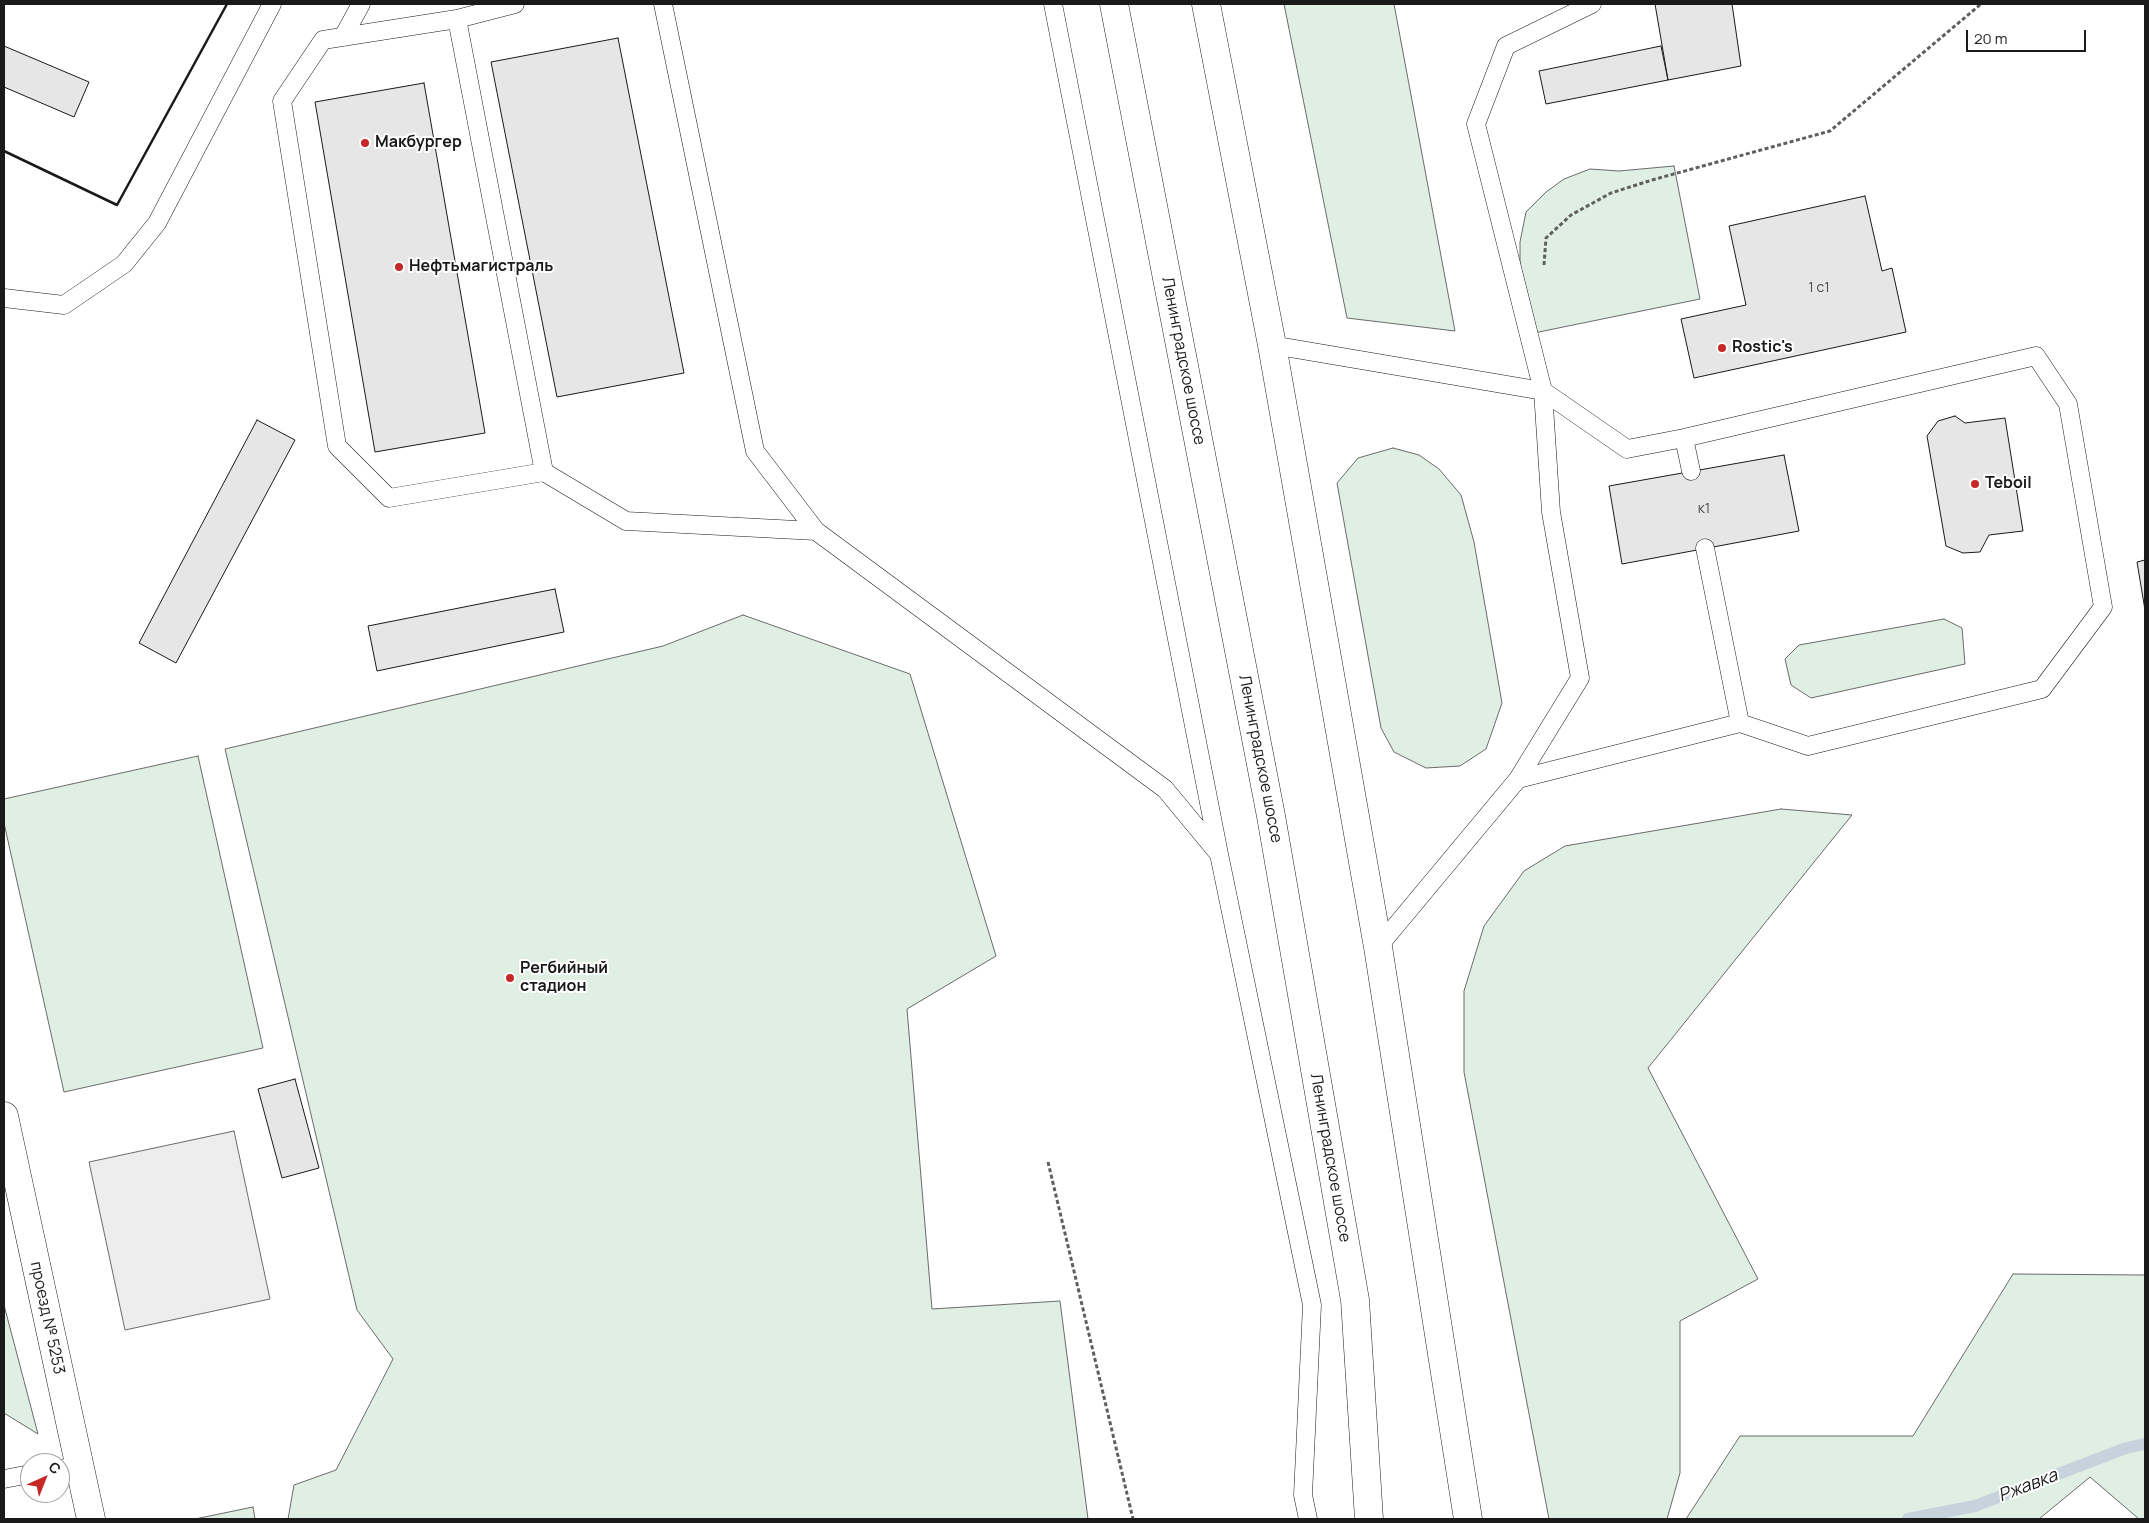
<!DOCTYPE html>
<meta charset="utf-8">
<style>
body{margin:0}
#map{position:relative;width:2149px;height:1523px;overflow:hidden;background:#fff;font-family:Manrope,sans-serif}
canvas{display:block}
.frame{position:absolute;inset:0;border:5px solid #1a1a1a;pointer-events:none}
.north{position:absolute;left:20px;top:1453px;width:50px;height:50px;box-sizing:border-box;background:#fff;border:1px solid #a3a3a3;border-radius:50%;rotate:44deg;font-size:14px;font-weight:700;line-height:20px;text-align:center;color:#1a1a1a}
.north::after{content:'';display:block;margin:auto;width:18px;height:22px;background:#c62828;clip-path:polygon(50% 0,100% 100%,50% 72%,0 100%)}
.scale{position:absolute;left:1966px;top:30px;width:120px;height:22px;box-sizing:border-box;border:2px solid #1a1a1a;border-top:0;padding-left:6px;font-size:15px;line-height:18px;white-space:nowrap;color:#1a1a1a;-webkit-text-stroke:4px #fff;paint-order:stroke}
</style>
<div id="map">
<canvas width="2149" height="1523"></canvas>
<div class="frame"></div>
<div class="north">С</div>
<div class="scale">20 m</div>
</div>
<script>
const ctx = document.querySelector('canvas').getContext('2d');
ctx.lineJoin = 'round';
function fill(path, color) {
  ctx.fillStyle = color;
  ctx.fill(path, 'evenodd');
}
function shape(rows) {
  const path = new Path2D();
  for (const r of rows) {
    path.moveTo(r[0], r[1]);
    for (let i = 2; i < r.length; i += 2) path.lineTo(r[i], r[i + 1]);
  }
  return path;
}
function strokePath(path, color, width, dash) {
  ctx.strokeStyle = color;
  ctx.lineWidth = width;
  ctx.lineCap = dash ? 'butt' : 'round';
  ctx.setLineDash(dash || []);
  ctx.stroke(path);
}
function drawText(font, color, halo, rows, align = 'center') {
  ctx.font = font + ' Manrope,sans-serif';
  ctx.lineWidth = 4;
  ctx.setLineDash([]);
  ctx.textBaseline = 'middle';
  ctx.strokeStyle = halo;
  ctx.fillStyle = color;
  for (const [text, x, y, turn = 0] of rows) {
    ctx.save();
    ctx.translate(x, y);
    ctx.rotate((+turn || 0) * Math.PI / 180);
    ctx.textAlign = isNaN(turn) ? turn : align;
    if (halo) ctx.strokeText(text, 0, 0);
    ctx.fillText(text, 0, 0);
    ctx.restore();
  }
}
const green = shape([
 [1284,4,1394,4,1455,331,1347,318,1284,4],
 [1674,166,1700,299,1534,333,1520,281,1520,242,1526,212,1546,192,1564,179,1590,169,1619,171,1674,166],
 [1393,448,1419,455,1439,469,1461,495,1474,542,1502,703,1486,749,1460,766,1426,768,1394,752,1381,728,1337,483,1358,458,1393,448],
 [743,615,910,674,996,956,907,1009,932,1309,1060,1301,1088,1519,288,1519,294,1485,336,1470,393,1359,357,1310,225,749,663,646,743,615],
 [1944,619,1962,628,1965,664,1811,698,1791,685,1785,659,1799,645,1944,619],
 [198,756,263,1048,64,1092,4,823,4,799,198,756],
 [1781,809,1852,815,1648,1068,1758,1279,1680,1321,1680,1473,1667,1519,1549,1519,1464,1072,1464,991,1484,926,1524,871,1565,846,1781,809],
 [2013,1274,2145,1275,2145,1519,2139,1519,2090,1477,2039,1519,1686,1519,1740,1436,1913,1436,2013,1274],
 [4,1305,38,1434,4,1413,4,1305],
 [253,1507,255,1519,195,1519,253,1507]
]);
const parking = shape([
 [234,1131,270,1299,125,1330,89,1162,234,1131]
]);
const stream = shape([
 [1908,1519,1975,1506,2126,1448,2145,1444]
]);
const building = shape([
 [1655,4,1732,4,1741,66,1668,80,1655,4],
 [618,38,684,373,557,397,491,62,618,38],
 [4,46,89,82,74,117,4,87,4,46],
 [1661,46,1668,80,1546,104,1539,71,1661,46],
 [424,83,485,433,375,452,315,102,424,83],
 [1865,196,1882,271,1892,268,1906,332,1694,378,1681,319,1746,305,1729,226,1865,196],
 [1955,416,1965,423,2005,418,2023,531,1989,535,1980,552,1963,553,1946,546,1927,436,1938,421,1955,416],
 [257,420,295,440,176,663,139,643,257,420],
 [1784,455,1799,531,1622,564,1609,486,1784,455],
 [2145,560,2145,610,2137,562,2145,560],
 [555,589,564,632,377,671,368,626,555,589],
 [295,1079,319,1168,282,1178,258,1089,295,1079]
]);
const path = shape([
 [1544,265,1546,238,1571,215,1611,193,1652,180,1830,131,1981,4],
 [1048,1162,1133,1519]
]);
const service = shape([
 [515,4,457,19,544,472,626,521,816,531],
 [663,4,755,451,816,531,1165,789,1218,853],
 [1053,4,1219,854,1312,1305,1303,1495,1308,1519],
 [457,19,323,40,282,101,337,446,389,498,544,472],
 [343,37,361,4],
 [4,298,64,305,124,264,157,223,272,4],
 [1272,345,1543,391,1627,449,1684,438,2036,356,2068,404,2103,607,2042,689,1808,746,1740,723,1518,779],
 [1684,438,1691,471],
 [1705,548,1740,723],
 [1378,947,1518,779,1580,678,1551,512,1543,391,1476,124,1506,46,1592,4],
 [60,1469,80,1466],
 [4,1479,30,1474]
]);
const minor = shape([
 [4,1116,91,1519]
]);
const trunk = shape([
 [1114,4,1271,816,1355,1300,1369,1519],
 [1206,4,1272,345,1378,947,1468,1519]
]);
const wall = shape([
 [4,151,117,205,227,4]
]);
const markers = [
 [365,143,5,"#c62828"],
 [399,267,5,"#c62828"],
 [1722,348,5,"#c62828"],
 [1975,484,5,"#c62828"],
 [510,978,5,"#c62828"]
];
const numberNames = [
 ["1 с1",1819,288],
 ["к1",1704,509]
];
const poiNames = [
 ["Макбургер",375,143],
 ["Нефтьмагистраль",409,267],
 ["Rostic's",1732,348],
 ["Teboil",1985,484],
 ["Регбийный",520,969],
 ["стадион",520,987]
];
const streetNames = [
 ["Ленинградское шоссе",1183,361,79],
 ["Ленинградское шоссе",1260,759,79],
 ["Ленинградское шоссе",1330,1158,80],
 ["проезд № 5253",47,1318,78]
];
const waterNames = [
 ["Ржавка",2028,1486,-21]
];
fill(green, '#e0efe3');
strokePath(green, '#6a6a6a', 1);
fill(parking, '#ededed');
strokePath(parking, '#6a6a6a', 1);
strokePath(stream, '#c6d2dc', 12);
fill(building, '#e6e6e6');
strokePath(building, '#1a1a1a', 1);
strokePath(service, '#1a1a1a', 19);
strokePath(minor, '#1a1a1a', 29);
strokePath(trunk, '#1a1a1a', 29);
strokePath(path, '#5f5f5f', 3, [4, 2.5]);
strokePath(service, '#fff', 18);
strokePath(minor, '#fff', 28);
strokePath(trunk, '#fff', 28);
strokePath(wall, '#1a1a1a', 2.5);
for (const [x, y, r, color] of markers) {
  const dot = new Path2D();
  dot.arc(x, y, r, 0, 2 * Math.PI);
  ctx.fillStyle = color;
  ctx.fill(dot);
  strokePath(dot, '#fff', 2);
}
drawText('14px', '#4d4d4d', null, numberNames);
drawText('bold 16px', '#1a1a1a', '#fff', poiNames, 'left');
drawText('16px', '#1a1a1a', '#fff', streetNames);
drawText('italic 18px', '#1a1a1a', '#fff', waterNames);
</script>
